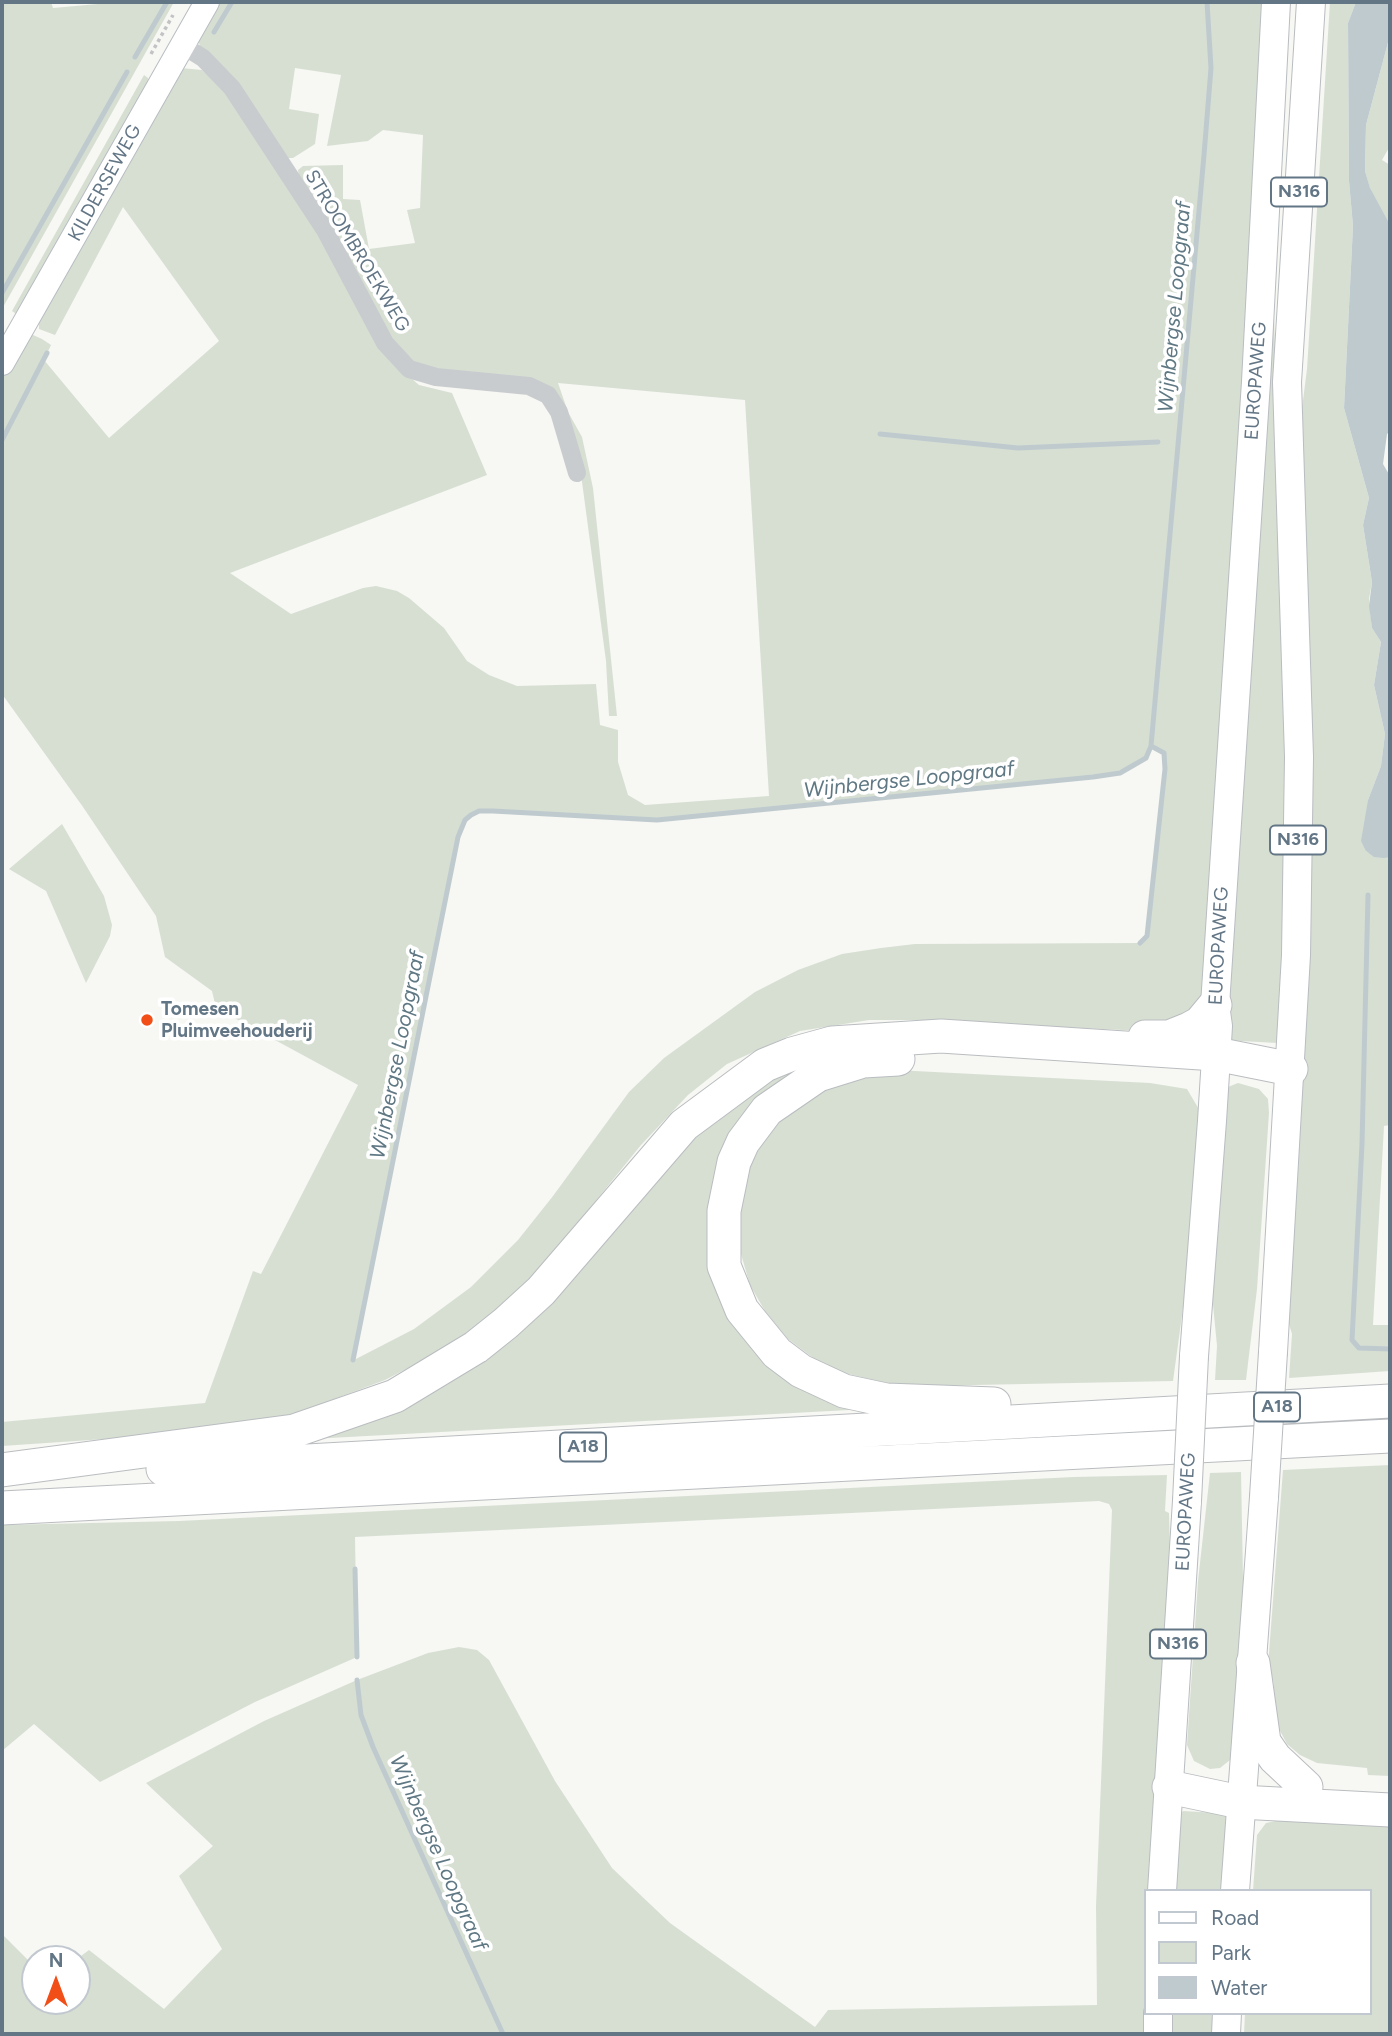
<!DOCTYPE html>
<style>
body{margin:0}
#map{position:relative;width:1392px;height:2036px;overflow:hidden;background:#f7f7f3;font-family:Figtree,sans-serif}
canvas{display:block}
.frame{position:absolute;inset:0;border:4px solid #637686;pointer-events:none}
.legend{position:absolute;left:1144px;top:1889px;width:228px;height:126px;box-sizing:border-box;background:#fff;border:2px solid #c1c8cf;margin:0;padding:9px 12px;list-style:none;font-size:21px;color:#637686}
.legend li{display:flex;align-items:center;gap:14px;height:35px}
.legend b{width:35px;border:2px solid #c1c8cf}
.north{position:absolute;left:21px;top:1945px;width:70px;height:70px;box-sizing:border-box;background:#fff;border:2px solid #c1c8cf;border-radius:50%;rotate:0deg;font-size:19px;font-weight:700;line-height:28px;text-align:center;color:#637686}
.north::after{content:'';display:block;margin:auto;width:24px;height:32px;background:#f14e18;clip-path:polygon(50% 0,100% 100%,50% 72%,0 100%)}
</style>
<div id="map">
<canvas width="1392" height="2036"></canvas>
<div class="frame"></div>
<ul class="legend">
<li><b style="height:9px;background:#fff"></b>Road</li>
<li><b style="height:19px;background:#d7dfd3"></b>Park</li>
<li><b style="height:19px;background:#bfcacf"></b>Water</li>
</ul>
<div class="north">N</div>
</div>
<script>
const ctx = document.querySelector('canvas').getContext('2d');
ctx.lineJoin = 'round';
function fill(path, color) {
  ctx.fillStyle = color;
  ctx.fill(path, 'evenodd');
}
function shape(rows) {
  const path = new Path2D();
  for (const r of rows) {
    path.moveTo(r[0], r[1]);
    for (let i = 2; i < r.length; i += 2) path.lineTo(r[i], r[i + 1]);
  }
  return path;
}
function strokePath(path, color, width, dash) {
  ctx.strokeStyle = color;
  ctx.lineWidth = width;
  ctx.lineCap = dash ? 'butt' : 'round';
  ctx.setLineDash(dash || []);
  ctx.stroke(path);
}
function drawText(font, color, halo, rows, align = 'center') {
  ctx.font = font + ' Figtree,sans-serif';
  ctx.lineWidth = 7;
  ctx.setLineDash([]);
  ctx.textBaseline = 'middle';
  ctx.strokeStyle = halo;
  ctx.fillStyle = color;
  for (const [text, x, y, turn = 0] of rows) {
    ctx.save();
    ctx.translate(x, y);
    ctx.rotate((+turn || 0) * Math.PI / 180);
    ctx.textAlign = isNaN(turn) ? turn : align;
    if (halo) ctx.strokeText(text, 0, 0);
    ctx.fillText(text, 0, 0);
    ctx.restore();
  }
}
const green = shape([
 [2,2,51,2,53,8,120,2,174,2,2,309],
 [215,2,1266,2,1209,923,1201,1002,1195,1011,1143,1031,920,1020,869,1020,800,1031,727,1064,688,1095,641,1145,560,1245,522,1287,482,1322,437,1353,385,1380,294,1414,259,1420,120,1438,2,1446,2,1422,205,1403,253,1271,261,1274,358,1085,216,1008,212,991,165,957,156,916,83,807,2,694,2,375,27,338,33,335,42,339,51,345,44,360,109,438,219,341,123,207,55,335,39,329,39,318,181,68,202,70,220,85,314,219,396,365,419,385,452,393,487,475,230,573,291,614,363,588,376,586,397,591,409,598,444,628,467,661,489,675,517,686,596,684,600,725,618,730,618,762,628,795,645,805,769,796,745,400,558,383,568,412,582,437,593,488,617,716,609,716,606,661,578,452,554,399,430,375,387,341,299,178,298,170,303,166,343,165,343,199,360,200,369,249,415,243,407,210,420,208,423,135,383,130,368,141,327,146,341,75,295,68,289,109,319,114,315,144,293,158,287,158,200,47,198,38],
 [1151,746,1164,753,1165,769,1147,936,1140,943,915,944,881,948,842,954,798,970,755,992,664,1058,629,1092,553,1196,518,1240,471,1287,414,1329,354,1360,458,837,465,820,471,815,478,811,493,811,657,820,1093,777,1135,767,1146,758],
 [1330,2,1356,2,1348,23,1349,181,1353,226,1344,408,1369,498,1363,525,1372,582,1369,599,1372,628,1381,642,1374,685,1385,734,1381,766,1368,800,1366,851,1374,856,1390,828,1390,1125,1384,1126,1373,1325,1390,1325,1390,1371,1289,1378,1292,1334,1286,1314,1298,440,1307,369],
 [1390,35,1390,146,1382,160,1390,165,1390,245,1384,239,1365,171,1366,125],
 [144,75,148,78,148,85,19,316,12,311],
 [1273,280,1289,840,1277,1043,1223,1040],
 [62,824,104,896,112,925,110,936,86,983,46,891,9,869],
 [830,1051,733,1144,736,1311,886,1408,274,1441,430,1384,738,1090],
 [895,1070,1150,1083,1187,1089,1200,1111,1193,1235,1173,1381,925,1386,887,1383,844,1373,816,1360,788,1339,765,1311,750,1285,741,1254,738,1222,748,1170,766,1136,793,1107,854,1074],
 [1238,1083,1259,1089,1268,1099,1269,1113,1257,1289,1246,1380,1215,1380,1217,1346,1212,1294,1228,1087],
 [1390,1465,1390,1776,1368,1775,1367,1768,1317,1763,1300,1755,1287,1744,1277,1725,1273,1679,1267,1679,1283,1470],
 [1241,1472,1244,1631,1235,1756,1220,1768,1210,1769,1194,1761,1187,1745,1198,1581,1210,1473],
 [1167,1475,1165,1511,1169,1513,1171,1587,1155,1891,1145,1891,1147,2034,2,2034,2,1934,35,1967,35,2001,77,2001,77,1959,89,1950,164,2009,222,1949,179,1876,213,1846,146,1783,264,1721,357,1680,428,1653,459,1647,477,1650,489,1660,555,1781,612,1868,670,1923,815,2027,828,2010,1097,2005,1096,1906,1112,1510,1109,1504,1099,1501,355,1537,357,1657,255,1702,100,1782,34,1724,2,1751,2,1525,179,1521,1074,1477],
 [1183,1811,1234,1814,1228,1891,1171,1891,1178,1818],
 [1281,1820,1390,1824,1390,2034,1244,2034,1245,2013,1369,2013,1369,1891,1253,1891,1257,1835,1266,1823],
 [1166,2013,1218,2013,1217,2034,1166,2034]
]);
const water = shape([
 [1356,2,1390,2,1390,35,1366,125,1365,171,1370,188,1390,225,1390,431,1387,434,1383,464,1390,476,1390,857,1384,858,1374,857,1366,851,1361,841,1368,800,1381,766,1385,734,1374,685,1381,642,1372,628,1369,606,1372,582,1363,525,1369,498,1344,408,1353,226,1349,181,1348,23]
]);
const stream = shape([
 [214,32,232,2],
 [135,57,167,2],
 [2,293,127,72],
 [880,434,1018,448,1158,442],
 [2,440,47,353],
 [1368,895,1362,1144,1352,1340,1359,1348,1390,1349],
 [1140,943,1147,936,1165,769,1164,753,1151,746],
 [353,1360,458,837,465,820,471,815,479,811,493,811,657,820,1093,777,1120,773,1146,758,1151,746,1204,155,1211,68,1207,2],
 [355,1569,357,1657],
 [357,1680,361,1715,373,1747,503,2034]
]);
const path = shape([
 [151,54,173,15]
]);
const street = shape([
 [182,45,203,58,232,88,325,230,385,343,409,369,436,377,529,386,548,395,559,412,577,473]
]);
const secondary = shape([
 [2,363,207,2]
]);
const primary = shape([
 [1273,1352,1296,955,1299,757,1287,382,1311,2],
 [1194,1356,1212,1121,1218,1026,1215,1005,1256,382,1276,2],
 [1162,1891,1187,1501],
 [1235,1891,1264,1497],
 [1158,2034,1158,2013],
 [1226,2034,1227,2013]
]);
const highway = shape([
 [1145,1037,1169,1037,1189,1029,1200,1023,1215,1005],
 [898,1059,863,1061,818,1075,767,1110,743,1142,734,1162,724,1211,724,1266,742,1310,777,1353,801,1371,844,1391,886,1400,994,1404],
 [163,1469,1390,1401],
 [2,1470,294,1431,395,1396,476,1347,506,1323,541,1291,684,1125,765,1065,792,1054,832,1043,941,1036,1216,1054,1291,1069],
 [2,1508,1390,1436],
 [1253,1663,1264,1742,1275,1758,1306,1787],
 [1169,1787,1240,1802,1390,1810]
]);
const primaryBridge = shape([
 [1264,1497,1273,1352],
 [1187,1501,1194,1356]
]);
const markers = [
 [147,1020,7,"#f14e18"]
];
const shields = [
 [1299,192,56],
 [1298,840,56],
 [1277,1407,46],
 [583,1447,46],
 [1178,1644,56]
];
const shieldNames = [
 ["N316",1299,192],
 ["N316",1298,840],
 ["A18",1277,1407],
 ["A18",583,1447],
 ["N316",1178,1644]
];
const streetNames = [
 ["KILDERSEWEG",105,183,-61],
 ["STROOMBROEKWEG",357,251,59],
 ["EUROPAWEG",1256,381,-86],
 ["EUROPAWEG",1219,946,-87],
 ["EUROPAWEG",1186,1512,-87]
];
const poiNames = [
 ["Tomesen",161,1009],
 ["Pluimveehouderij",161,1031]
];
const waterNames = [
 ["Wijnbergse Loopgraaf",1175,307,-85],
 ["Wijnbergse Loopgraaf",909,780,-6],
 ["Wijnbergse Loopgraaf",398,1055,-79],
 ["Wijnbergse Loopgraaf",438,1853,66]
];
fill(green, '#d7dfd3');
fill(water, '#bfcacf');
strokePath(stream, '#bfcacf', 5);
strokePath(secondary, '#b8bdc2', 26);
strokePath(primary, '#b9bdc0', 30);
strokePath(highway, '#babdc0', 35);
strokePath(path, '#c2c3c5', 3.5, [3.5, 3.5]);
strokePath(street, '#c9cccf', 18);
strokePath(secondary, '#fff', 24);
strokePath(primary, '#fff', 28);
strokePath(highway, '#fff', 33);
strokePath(primaryBridge, '#b9bdc0', 30, []);
strokePath(primaryBridge, '#fff', 28);
for (const [x, y, r, color] of markers) {
  const dot = new Path2D();
  dot.arc(x, y, r, 0, 2 * Math.PI);
  ctx.fillStyle = color;
  ctx.fill(dot);
  strokePath(dot, '#fff', 2.5);
}
for (const [x, y, w] of shields) {
  const box = new Path2D();
  box.roundRect(x - w / 2, y - 14.5, w, 29, 5);
  ctx.fillStyle = '#fff';
  ctx.fill(box);
  strokePath(box, '#637686', 2);
}
drawText('bold 18px', '#637686', null, shieldNames);
drawText('19px', '#637686', '#fff', streetNames);
drawText('bold 19px', '#637686', '#fff', poiNames, 'left');
drawText('italic 21px', '#5f7883', '#fff', waterNames);
</script>
